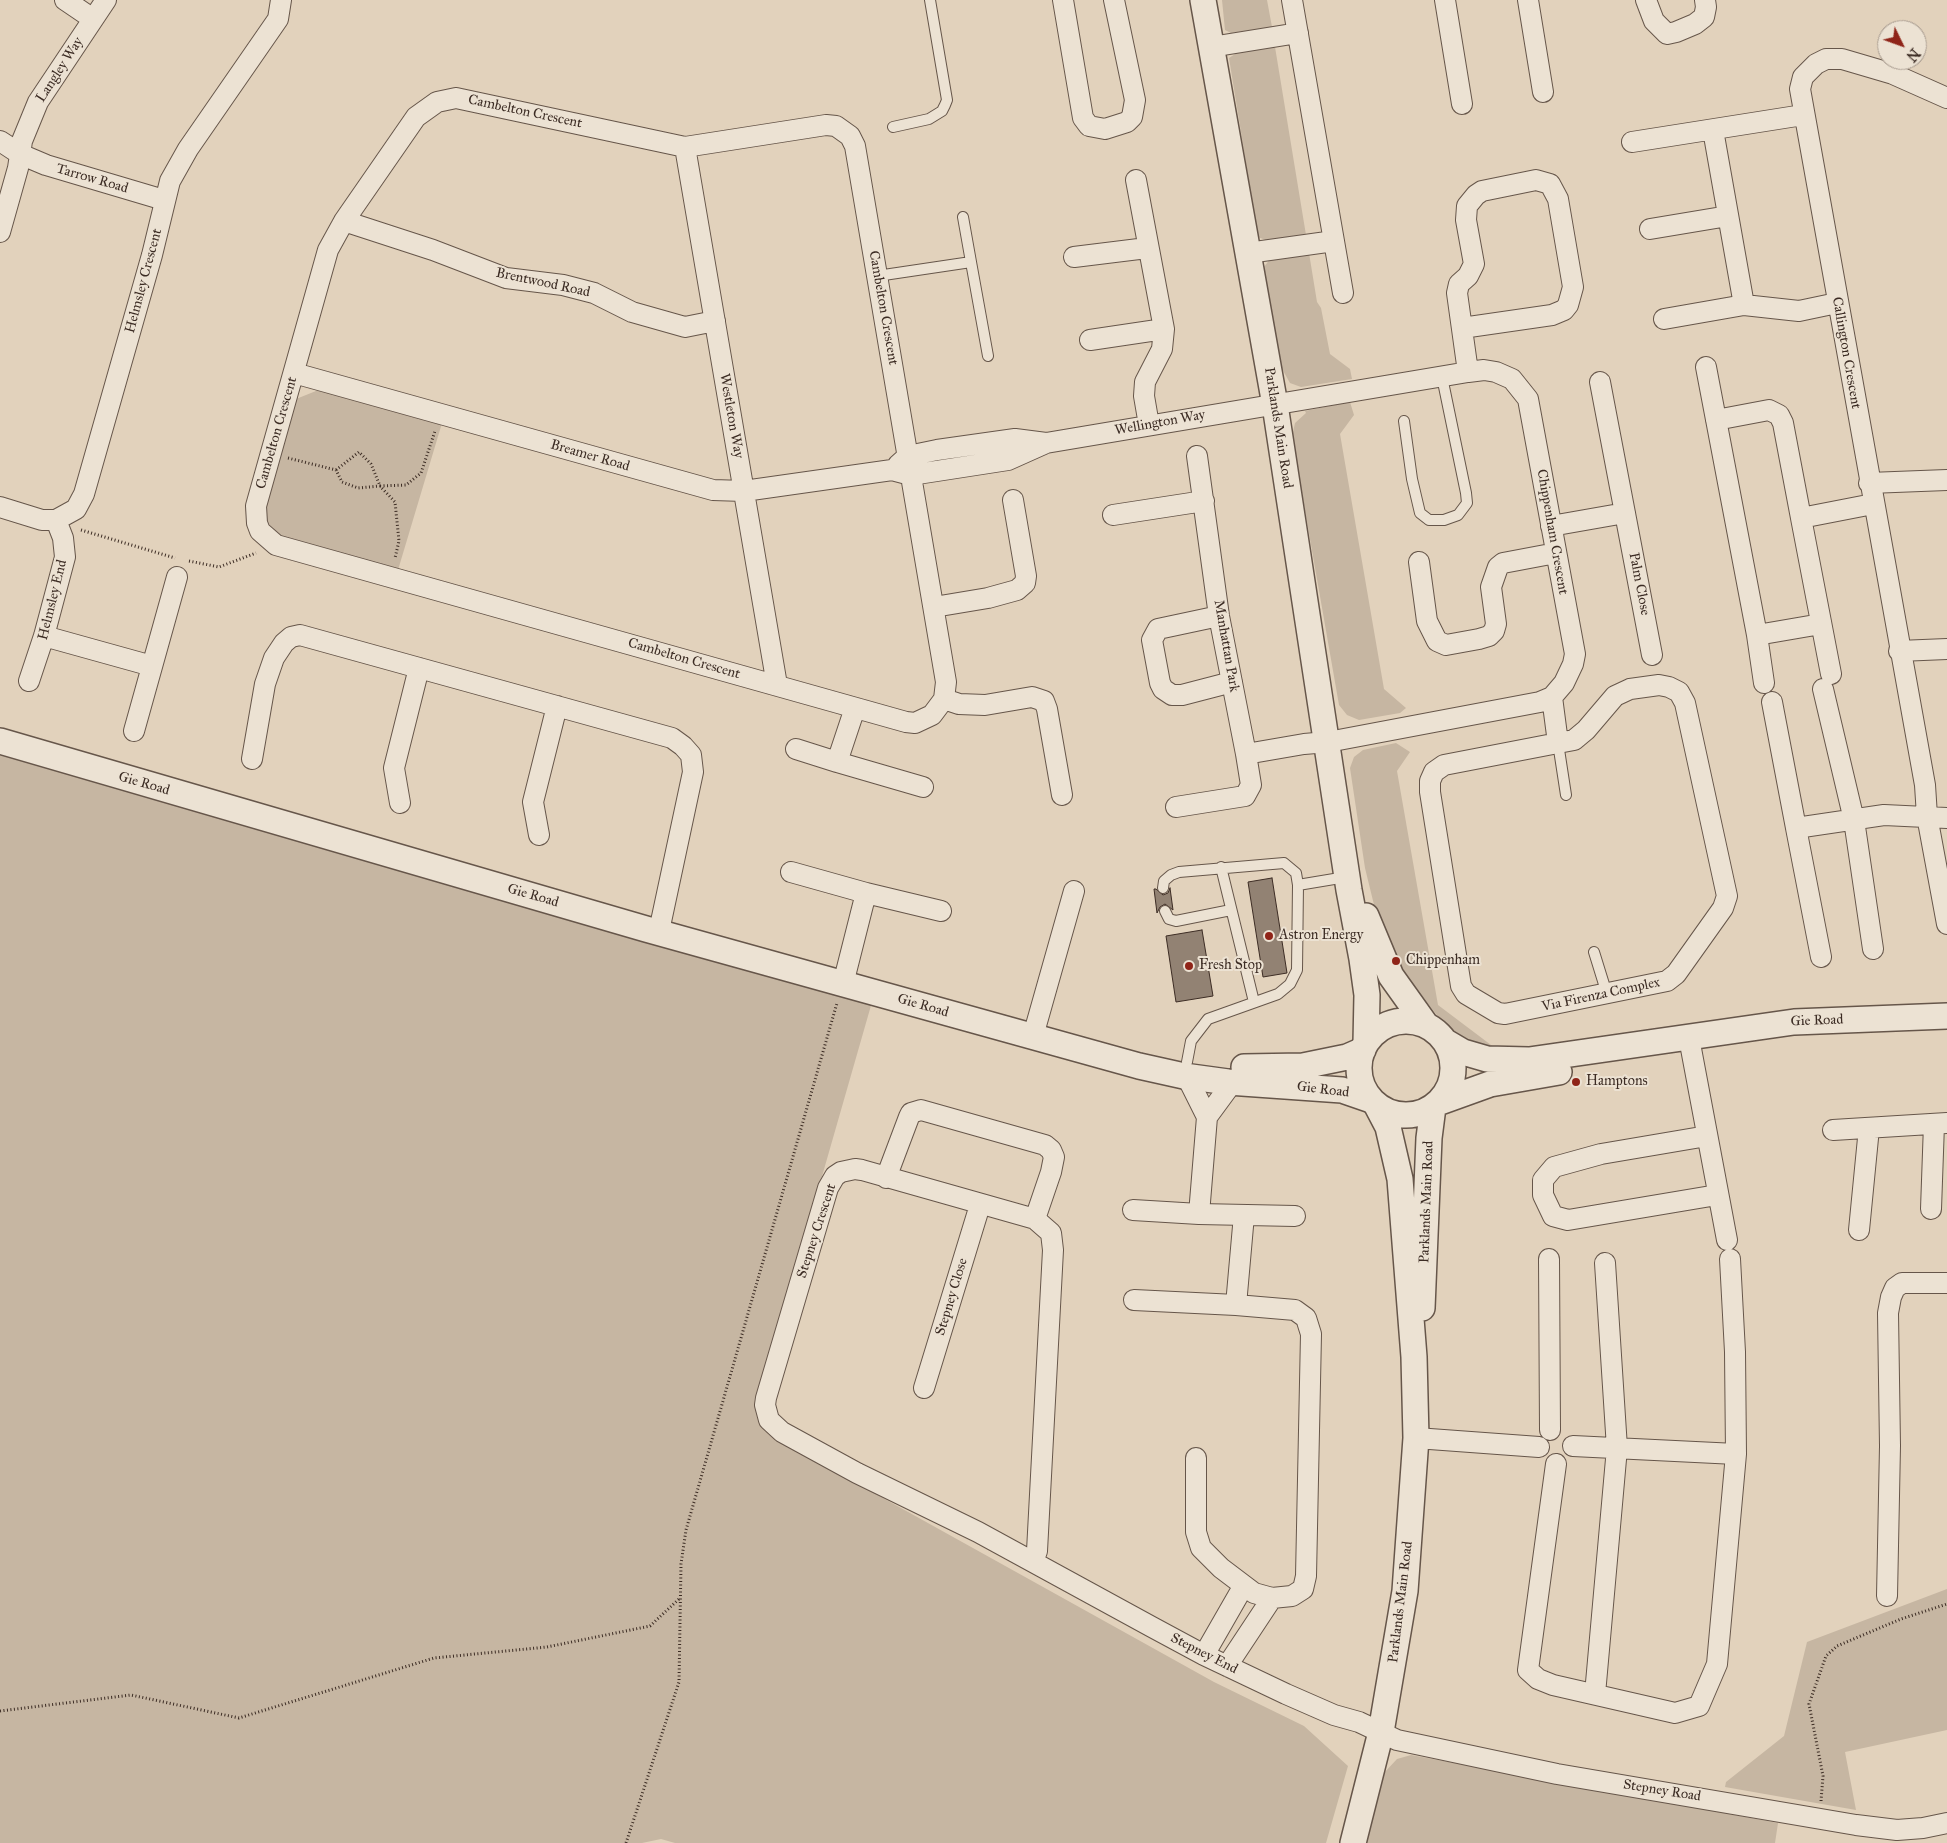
<!DOCTYPE html>
<style>
body{margin:0}
#map{position:relative;width:1947px;height:1843px;overflow:hidden;background:#e2d2bc;font-family:"IM FELL Great Primer",serif}
canvas{display:block}
.north{position:absolute;left:1877px;top:20px;width:50px;height:50px;box-sizing:border-box;background:#ece2d3;border:1px solid #a6998d;border-radius:50%;rotate:132deg;font-size:14px;font-weight:700;line-height:20px;text-align:center;color:#3c2c24}
.north::after{content:'';display:block;margin:auto;width:18px;height:22px;background:#8f2418;clip-path:polygon(50% 0,100% 100%,50% 72%,0 100%)}
</style>
<div id="map">
<canvas width="1947" height="1843"></canvas>
<div class="north">N</div>
</div>
<script>
const ctx = document.querySelector('canvas').getContext('2d');
ctx.lineJoin = 'round';
function fill(path, color) {
  ctx.fillStyle = color;
  ctx.fill(path, 'evenodd');
}
function shape(rows) {
  const path = new Path2D();
  for (const r of rows) {
    if (r.length === 3) {
      path.moveTo(r[0] + r[2], r[1]);
      path.arc(r[0], r[1], r[2], 0, 2 * Math.PI);
      continue;
    }
    path.moveTo(r[0], r[1]);
    for (let i = 2; i < r.length; i += 2) path.lineTo(r[i], r[i + 1]);
  }
  return path;
}
function strokePath(path, color, width, dash) {
  ctx.strokeStyle = color;
  ctx.lineWidth = width;
  ctx.lineCap = dash ? 'butt' : 'round';
  ctx.setLineDash(dash || []);
  ctx.stroke(path);
}
function drawText(font, color, halo, rows, align = 'center') {
  ctx.font = font + ' "IM FELL Great Primer",serif';
  ctx.lineWidth = 4;
  ctx.setLineDash([]);
  ctx.textBaseline = 'middle';
  ctx.strokeStyle = halo;
  ctx.fillStyle = color;
  for (const [text, x, y, turn = 0] of rows) {
    ctx.save();
    ctx.translate(x, y);
    ctx.rotate((+turn || 0) * Math.PI / 180);
    ctx.textAlign = isNaN(turn) ? turn : align;
    if (halo) ctx.strokeText(text, 0, 0);
    ctx.fillText(text, 0, 0);
    ctx.restore();
  }
}
const green = shape([
 [1222,0,1267,0,1272,27,1231,33,1225,30],
 [1275,47,1306,235,1268,241,1258,237,1229,58,1238,52],
 [1309,253,1317,302,1321,308,1330,354,1350,369,1352,379,1301,387,1290,383,1281,367,1264,267,1270,259],
 [321,389,442,423,398,570,289,539,281,536,267,522,263,503,296,399],
 [1350,402,1354,415,1340,434,1384,689,1406,708,1400,713,1359,720,1347,715,1339,705,1292,436,1295,423,1306,413,1305,411],
 [1396,743,1410,752,1397,771,1438,1005,1495,1048,1471,1043,1444,1024,1408,979,1394,955,1376,913,1365,868,1350,768,1354,757,1363,750],
 [0,748,872,1002,757,1403,775,1438,1214,1682,1304,1726,1348,1766,1326,1843,675,1843,661,1839,642,1843,0,1843],
 [1947,1589,1947,1730,1845,1752,1856,1810,1725,1787,1726,1782,1784,1736,1807,1642],
 [1411,1755,1778,1823,1775,1843,1364,1843,1384,1773,1397,1759]
]);
const building = shape([
 [1272,878,1287,973,1263,977,1248,882,1272,878],
 [1170,888,1173,910,1165,904,1160,907,1157,913,1154,889,1156,889,1163,895,1168,893,1170,888],
 [1202,930,1213,996,1176,1002,1166,936,1202,930]
]);
const path = shape([
 [288,458,336,470,342,482,358,488,380,486,395,502,399,541,395,558],
 [336,470,359,452,371,464,380,486,406,485,421,473,435,431],
 [81,530,175,558],
 [189,561,219,567,256,553],
 [0,1711,131,1695,239,1718,434,1658,547,1647,650,1626,680,1598],
 [1821,1801,1823,1776,1809,1704,1826,1656,1837,1646,1901,1619,1947,1604],
 [626,1843,679,1682,681,1564,686,1530,837,1003]
]);
const service = shape([
 [893,127,929,119,942,111,945,105,947,100,930,0],
 [963,217,971,262],
 [877,276,971,262,988,356],
 [1404,421,1412,479,1420,513,1429,520,1444,520,1458,515,1467,503,1466,493,1442,377],
 [1558,743,1566,795],
 [1221,867,1254,1002],
 [1298,885,1346,877],
 [1163,888,1164,881,1171,875,1179,872,1284,863,1296,873,1298,885,1297,970,1290,984,1278,994,1208,1019,1191,1041,1187,1062],
 [1165,911,1169,919,1176,921,1231,910],
 [1594,952,1607,994]
]);
const minor = shape([
 [65,0,93,19],
 [1063,0,1083,118,1089,126,1105,129,1127,122,1132,117,1135,100,1114,0],
 [1292,0,1343,293],
 [1445,0,1462,104],
 [1528,0,1543,92],
 [1646,0,1654,21,1667,34,1676,32,1695,24,1704,17,1706,7,1705,0],
 [1211,47,1298,33],
 [456,98,685,147,826,125,836,126,850,136,855,146,946,682,944,699,932,715,915,723,906,722,276,545,260,531,257,523,256,506,328,250,344,221,416,117,437,102,456,98],
 [1947,98,1893,74,1842,59,1826,59,1816,64,1803,77,1800,89,1925,785,1927,816,1947,924],
 [1713,130,1744,305],
 [0,141,20,154,46,165,164,200],
 [1632,142,1803,115],
 [685,147,777,685],
 [1136,180,1164,329,1162,349,1145,382,1144,396,1149,425],
 [344,221,433,250,506,278,563,285,594,293,632,312,685,327,715,321],
 [1650,229,1728,216],
 [0,232,18,168,22,141,38,102,106,0],
 [1248,253,1334,241],
 [1074,257,1147,248],
 [1664,319,1744,305,1799,311,1837,303],
 [1462,328,1552,315,1564,310,1568,305,1573,287,1558,199,1550,184,1536,180,1482,191,1476,195,1467,206,1466,220,1474,264,1468,276,1459,284,1457,293,1468,372],
 [1090,340,1164,329],
 [1706,367,1757,635],
 [294,373,713,490,744,491,892,470,911,475,1008,460,1046,443,1468,372,1484,370,1496,372,1512,379,1528,399,1575,654,1573,664,1564,683,1552,697,1540,702,1328,742,1304,744,1246,754,1219,616,1197,456],
 [1600,382,1652,655],
 [1716,420,1769,410,1779,415,1783,423,1801,518],
 [898,465,908,456,937,450,1015,439,1046,443],
 [1869,483,1947,480],
 [0,507,42,520,56,520,76,509,84,494,152,255,170,181,188,149,278,19,281,0],
 [1113,515,1204,501],
 [1551,526,1625,513],
 [1419,562,1427,621,1437,641,1446,645,1479,639,1489,636,1494,631,1496,624,1491,587,1498,567,1503,563,1556,553],
 [934,607,988,598,1017,590,1025,583,1026,576,1013,500],
 [1219,616,1158,629,1152,640,1160,683,1163,689,1172,695,1182,695,1232,682],
 [44,636,152,666],
 [1899,651,1947,649],
 [1831,674,1801,518,1873,504],
 [29,681,44,636,65,557,63,538,56,520],
 [1764,683,1757,635,1821,624],
 [1823,689,1854,820,1873,949],
 [1552,697,1558,743,1574,740,1586,730,1615,696,1630,689,1659,685,1669,687,1679,692,1685,703,1727,896,1723,908,1676,974,1667,981,1505,1014,1498,1013,1466,994,1461,986,1430,792,1430,781,1434,772,1444,765,1558,743],
 [944,699,959,704,985,705,1032,697,1044,701,1047,709,1062,795],
 [1772,702,1796,828,1884,815,1947,818],
 [855,708,837,762,923,787],
 [134,731,177,577],
 [796,749,837,762],
 [252,759,265,684,274,658,284,643,291,637,300,635,672,738,683,746,691,755,693,772,659,931],
 [400,803,394,768,419,668],
 [1176,807,1245,796,1251,785,1246,754],
 [1796,828,1821,957],
 [539,835,533,802,557,706],
 [791,872,866,893],
 [843,984,866,893,941,911],
 [1033,1036,1074,891],
 [1689,1038,1727,1240],
 [1187,1077,1207,1117],
 [1833,1130,1947,1123],
 [1707,1136,1601,1154,1554,1167,1543,1180,1543,1195,1553,1216,1568,1220,1717,1195],
 [886,1178,909,1117,911,1113,921,1110,1045,1145,1051,1150,1054,1157,1051,1172,1035,1219],
 [1931,1209,1934,1124],
 [1133,1210,1199,1214,1207,1117,1232,1083],
 [1199,1214,1295,1216],
 [1859,1230,1869,1128],
 [1549,1259,1550,1430],
 [1730,1259,1735,1352,1736,1454],
 [1134,1300,1236,1305],
 [924,1388,980,1205],
 [1416,1438,1539,1447],
 [1196,1458,1196,1532,1201,1548,1221,1568,1254,1593,1272,1598,1292,1596,1303,1589,1306,1576,1311,1334,1306,1318,1295,1310,1236,1305,1244,1215],
 [1556,1464,1528,1670,1538,1679,1553,1685,1675,1713,1699,1706,1717,1664,1736,1454,1573,1446],
 [1033,1562,1037,1551,1053,1250,1051,1233,1035,1219,862,1170,855,1169,841,1172,835,1176,828,1188,766,1398,765,1405,769,1420,782,1432,857,1473,978,1532,1152,1627,1204,1655,1286,1694,1334,1715,1359,1722,1397,1740,1557,1774,1856,1825,1897,1830,1923,1828,1947,1823],
 [1887,1596,1890,1446,1888,1313,1891,1297,1895,1288,1902,1283,1947,1283],
 [1204,1655,1243,1587],
 [1227,1666,1272,1598],
 [1595,1694,1617,1448,1605,1263]
]);
const tertiary = shape([
 [1203,0,1275,405,1349,890,1362,959,1367,995,1366,1043],
 [0,741,646,929,1139,1066,1184,1076,1228,1082,1342,1090,1371,1100],
 [1366,916,1391,976,1426,1025],
 [1406,1068,47],
 [1446,1042,1463,1052,1487,1059,1529,1060,1794,1022,1947,1016],
 [1244,1067,1303,1066,1347,1057,1363,1050],
 [1440,1102,1490,1084,1559,1072],
 [1422,1308,1429,1138,1433,1107],
 [1353,1843,1381,1732,1405,1591,1416,1438,1414,1357,1400,1179,1388,1127,1377,1106]
]);
const markers = [
 [1269,936,5,"#8f2418"],
 [1396,961,5,"#8f2418"],
 [1189,966,5,"#8f2418"],
 [1576,1082,5,"#8f2418"]
];
const streetNames = [
 ["Langley Way",60,70,-57],
 ["Cambelton Crescent",525,112,12],
 ["Tarrow Road",92,179,16],
 ["Helmsley Crescent",144,281,-75],
 ["Brentwood Road",543,283,12],
 ["Cambelton Crescent",883,308,80],
 ["Callington Crescent",1846,353,80],
 ["Westleton Way",731,416,80],
 ["Wellington Way",1160,423,-10],
 ["Parklands Main Road",1278,428,81],
 ["Cambelton Crescent",277,433,-74],
 ["Breamer Road",590,456,16],
 ["Chippenham Crescent",1552,532,80],
 ["Palm Close",1639,584,79],
 ["Helmsley End",53,600,-76],
 ["Manhattan Park",1226,646,80],
 ["Cambelton Crescent",684,659,16],
 ["Gie Road",144,784,16],
 ["Gie Road",533,896,16],
 ["Via Firenza Complex",1601,995,-12],
 ["Gie Road",923,1006,16],
 ["Gie Road",1817,1021,-2],
 ["Gie Road",1323,1090,7],
 ["Parklands Main Road",1427,1202,-88],
 ["Stepney Crescent",817,1231,-72],
 ["Stepney Close",952,1297,-73],
 ["Parklands Main Road",1401,1602,-83],
 ["Stepney End",1204,1654,27],
 ["Stepney Road",1662,1791,9]
];
const poiNames = [
 ["Astron Energy",1279,936],
 ["Chippenham",1406,961],
 ["Fresh Stop",1199,966],
 ["Hamptons",1586,1082]
];
fill(green, '#c6b6a2');
fill(building, '#928273');
strokePath(building, '#3c2c24', 1);
strokePath(service, '#66564a', 12);
strokePath(minor, '#66564a', 22);
strokePath(tertiary, '#66564a', 28);
strokePath(path, '#3c2c24', 3, [1, 2.5]);
strokePath(service, '#ece2d3', 10);
strokePath(minor, '#ece2d3', 20);
strokePath(tertiary, '#ece2d3', 25);
for (const [x, y, r, color] of markers) {
  const dot = new Path2D();
  dot.arc(x, y, r, 0, 2 * Math.PI);
  ctx.fillStyle = color;
  ctx.fill(dot);
  strokePath(dot, '#ece2d3', 2);
}
drawText('14px', '#3c2c24', '#ece2d3', streetNames);
drawText('14px', '#3c2c24', '#ece2d3', poiNames, 'left');
</script>
